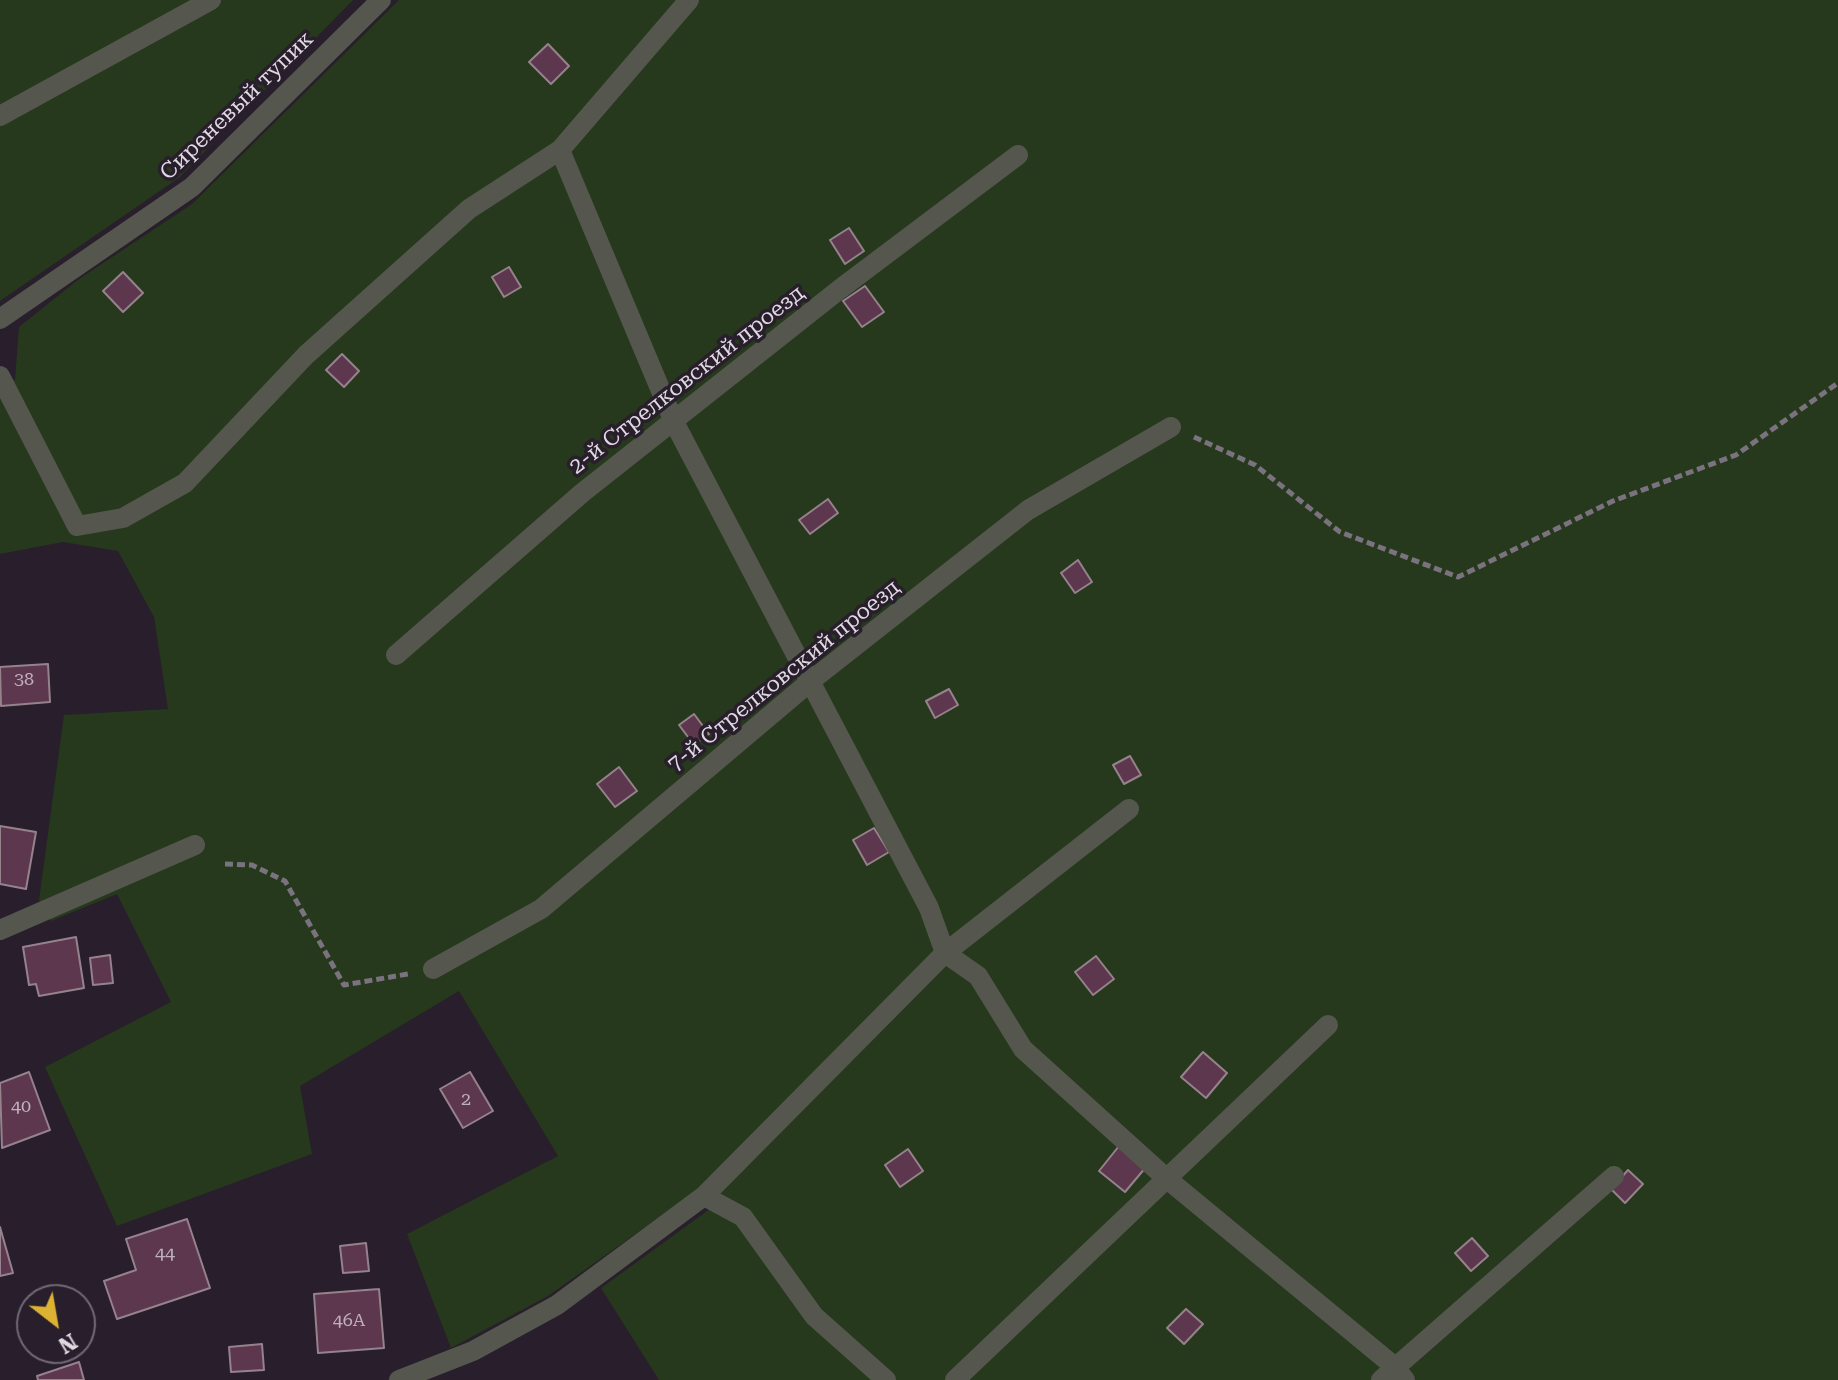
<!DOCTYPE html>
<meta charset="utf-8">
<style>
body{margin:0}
#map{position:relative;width:1838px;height:1380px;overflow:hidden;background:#281e2c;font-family:"Roboto Serif",serif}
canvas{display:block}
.north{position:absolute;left:16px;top:1284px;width:80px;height:80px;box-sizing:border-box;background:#281e2c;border:2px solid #716975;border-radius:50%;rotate:149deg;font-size:22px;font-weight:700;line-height:32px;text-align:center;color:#dfd9e2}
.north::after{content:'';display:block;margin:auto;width:28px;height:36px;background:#dcb233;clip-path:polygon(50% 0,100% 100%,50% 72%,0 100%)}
</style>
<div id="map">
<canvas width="1838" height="1380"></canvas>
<div class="north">N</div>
</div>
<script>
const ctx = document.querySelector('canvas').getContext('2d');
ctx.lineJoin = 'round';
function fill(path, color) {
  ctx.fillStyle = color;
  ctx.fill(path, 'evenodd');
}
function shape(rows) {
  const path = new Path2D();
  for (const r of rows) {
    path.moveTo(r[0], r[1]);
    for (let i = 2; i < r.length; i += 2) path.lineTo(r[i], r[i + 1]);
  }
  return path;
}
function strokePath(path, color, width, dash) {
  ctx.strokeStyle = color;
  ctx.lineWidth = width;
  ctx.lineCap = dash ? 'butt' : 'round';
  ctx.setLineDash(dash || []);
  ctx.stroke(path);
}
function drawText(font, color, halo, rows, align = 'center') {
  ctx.font = font + ' "Roboto Serif",serif';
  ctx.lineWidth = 7;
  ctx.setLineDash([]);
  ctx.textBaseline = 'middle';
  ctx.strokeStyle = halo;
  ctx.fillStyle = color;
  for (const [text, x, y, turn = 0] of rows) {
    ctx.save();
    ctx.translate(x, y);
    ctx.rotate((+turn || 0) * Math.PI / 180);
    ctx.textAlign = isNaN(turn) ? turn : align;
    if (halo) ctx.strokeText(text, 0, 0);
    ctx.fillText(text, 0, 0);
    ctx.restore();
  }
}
const green = shape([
 [0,0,353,0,180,177,0,301],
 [399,0,1838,0,1838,1380,659,1380,601,1288,725,1198,669,1210,548,1296,451,1348,407,1234,558,1156,459,991,300,1086,312,1154,117,1226,45,1067,171,1002,117,894,51,921,39,900,64,715,168,709,154,617,118,551,63,542,0,554,0,377,15,380,19,327,79,279,192,204]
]);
const building = shape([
 [548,44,569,66,551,84,529,62,548,44],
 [849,228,864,251,845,264,830,240,849,228],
 [509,267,521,287,504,297,492,277,509,267],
 [123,272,143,293,123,312,103,291,123,272],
 [865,286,884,312,862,327,843,301,865,286],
 [342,354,359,371,344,387,326,370,342,354],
 [828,499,838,513,810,534,799,520,828,499],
 [1078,560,1092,582,1075,593,1061,573,1078,560],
 [48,664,50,702,1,706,0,667,48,664],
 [949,689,958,705,935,718,926,701,949,689],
 [694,714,709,734,694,745,679,725,694,714],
 [1130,756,1141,775,1124,784,1113,765,1130,756],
 [619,767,637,791,615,807,597,784,619,767],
 [0,826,36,832,26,889,0,884,0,826],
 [874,828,889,852,867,865,853,840,874,828],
 [76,937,84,988,39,996,36,984,29,985,23,947,76,937],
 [110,955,113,983,93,985,90,958,110,955],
 [1096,956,1114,979,1093,995,1075,972,1096,956],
 [1203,1052,1227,1073,1206,1098,1181,1077,1203,1052],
 [29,1072,50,1130,2,1148,0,1083,29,1072],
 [470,1072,493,1111,463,1128,440,1089,470,1072],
 [1119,1146,1146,1167,1125,1192,1099,1171,1119,1146],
 [908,1149,923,1171,900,1187,885,1165,908,1149],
 [1628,1170,1643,1184,1625,1203,1611,1189,1628,1170],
 [187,1219,210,1288,117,1319,104,1281,136,1270,126,1239,187,1219],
 [0,1227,13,1273,0,1276,0,1227],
 [1472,1238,1488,1256,1471,1271,1455,1253,1472,1238],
 [366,1243,369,1271,343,1273,340,1246,366,1243],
 [379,1289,384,1348,318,1353,314,1294,379,1289],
 [1186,1309,1203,1324,1184,1344,1167,1328,1186,1309],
 [262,1344,264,1370,231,1372,229,1347,262,1344],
 [79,1362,84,1380,38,1380,37,1376,79,1362]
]);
const path = shape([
 [1194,437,1255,465,1340,532,1458,577,1613,501,1736,455,1838,383],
 [225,864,252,865,285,881,344,985,408,974]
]);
const minor = shape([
 [0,116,211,0],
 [560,150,674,422,929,908,945,953,978,976,1023,1049,1166,1178,1395,1367,1405,1380],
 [0,319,192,187,381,0],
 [0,376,77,526,123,518,185,483,306,355,469,209,560,150,689,0],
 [396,655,582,493,840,289,1018,155],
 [0,930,195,845],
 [433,969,541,909,812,680,1028,510,1171,427],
 [704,1196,743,1217,814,1316,886,1380],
 [399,1380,473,1351,557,1305,704,1196,945,953,1129,809],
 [955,1380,1328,1025],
 [1381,1380,1614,1176]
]);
const numberNames = [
 ["38",24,680],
 ["2",466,1100],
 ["40",21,1107],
 ["44",165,1254],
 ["46А",349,1321]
];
const streetNames = [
 ["Сиреневый тупик",237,106,-44],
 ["2-й Стрелковский проезд",687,380,-38],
 ["7-й Стрелковский проезд",784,676,-39]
];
fill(green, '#26391c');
fill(building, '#5c374d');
strokePath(building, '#96828d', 2);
strokePath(path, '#7a727e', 5, [8, 4]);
strokePath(minor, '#55574f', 20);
drawText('18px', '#beb0bd', null, numberNames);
drawText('22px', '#dfd9e2', '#281e2c', streetNames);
</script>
